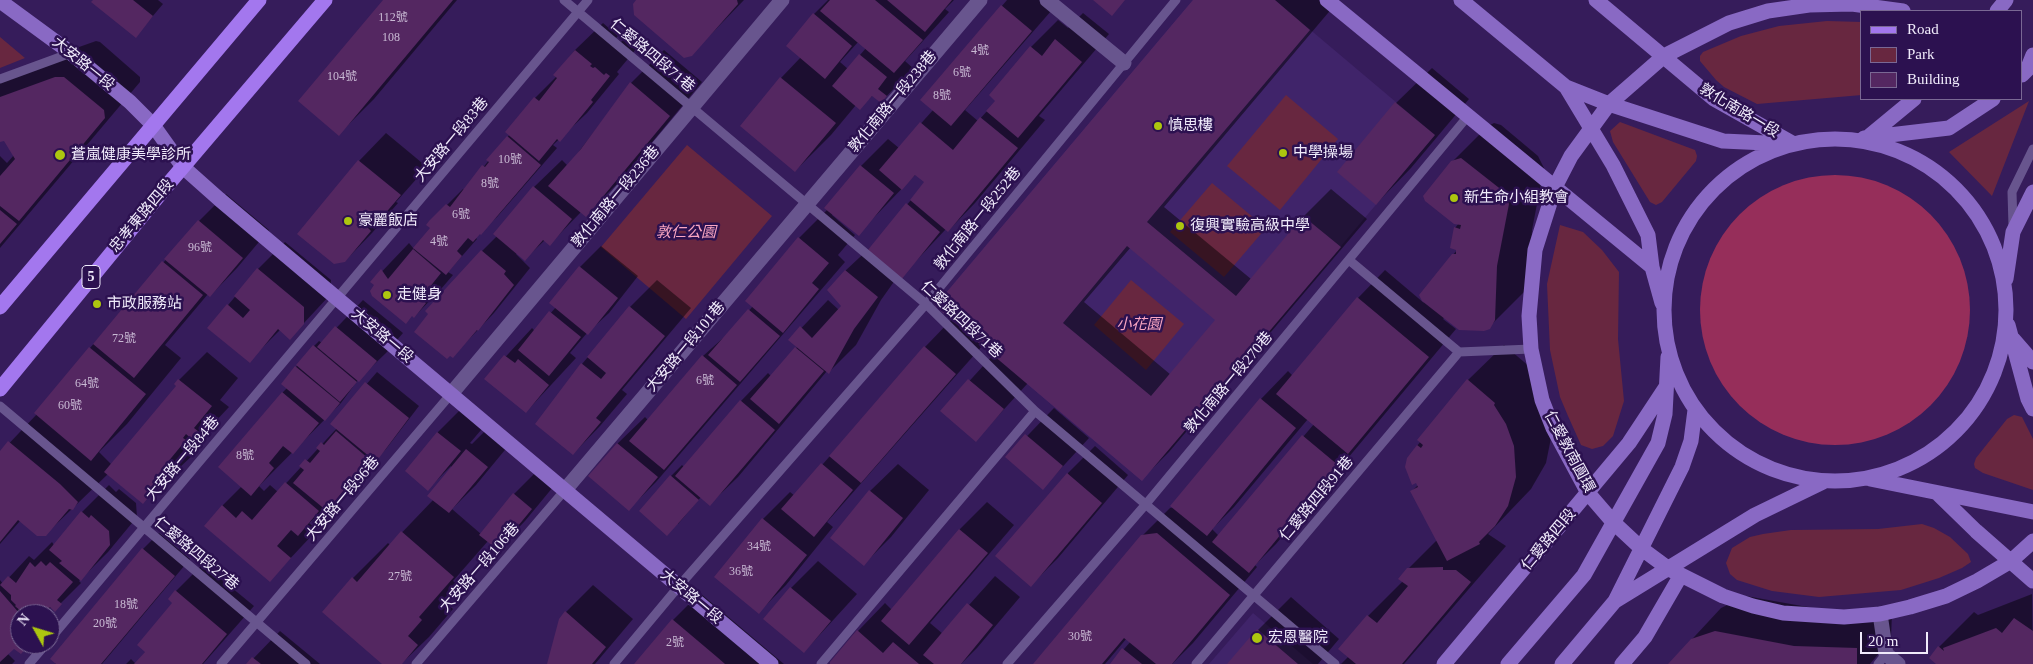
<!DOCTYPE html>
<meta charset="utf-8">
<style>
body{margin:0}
#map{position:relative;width:2033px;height:664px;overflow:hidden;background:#361c5b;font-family:"Times New Roman",serif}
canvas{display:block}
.legend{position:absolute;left:1860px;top:10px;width:162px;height:90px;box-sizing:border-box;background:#2c1150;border:1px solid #7a6894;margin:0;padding:6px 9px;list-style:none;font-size:15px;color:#f0ebfb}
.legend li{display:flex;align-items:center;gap:10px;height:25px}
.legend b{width:25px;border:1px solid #7a6894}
.north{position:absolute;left:10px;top:604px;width:50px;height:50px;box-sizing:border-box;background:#2c1150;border:1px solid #7a6894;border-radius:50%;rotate:309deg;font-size:14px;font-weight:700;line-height:20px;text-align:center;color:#f0ebfb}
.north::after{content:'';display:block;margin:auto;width:18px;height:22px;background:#adc60f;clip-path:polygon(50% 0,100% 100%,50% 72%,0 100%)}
.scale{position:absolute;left:1860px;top:632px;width:68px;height:22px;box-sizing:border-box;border:2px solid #f0ebfb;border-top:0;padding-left:6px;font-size:15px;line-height:18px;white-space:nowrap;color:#f0ebfb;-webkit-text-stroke:4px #2c1150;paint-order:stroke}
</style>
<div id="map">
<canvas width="2033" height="664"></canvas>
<ul class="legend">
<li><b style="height:6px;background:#a377ee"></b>Road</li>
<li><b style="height:14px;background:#682740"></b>Park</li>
<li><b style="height:14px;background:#542761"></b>Building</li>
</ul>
<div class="north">N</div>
<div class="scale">20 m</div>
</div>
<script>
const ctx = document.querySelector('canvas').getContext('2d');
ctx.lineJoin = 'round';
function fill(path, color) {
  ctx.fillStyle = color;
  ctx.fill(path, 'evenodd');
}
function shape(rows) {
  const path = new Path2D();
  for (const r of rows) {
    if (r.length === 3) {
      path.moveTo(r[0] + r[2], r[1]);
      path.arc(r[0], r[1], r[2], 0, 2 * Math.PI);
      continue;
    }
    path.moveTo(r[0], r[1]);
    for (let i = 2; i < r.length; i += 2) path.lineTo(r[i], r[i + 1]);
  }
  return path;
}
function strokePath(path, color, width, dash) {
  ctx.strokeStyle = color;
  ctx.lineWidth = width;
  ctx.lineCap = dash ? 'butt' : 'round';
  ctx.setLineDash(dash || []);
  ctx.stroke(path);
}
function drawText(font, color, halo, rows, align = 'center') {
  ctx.font = font + ' "Times New Roman","Noto Sans TC",serif';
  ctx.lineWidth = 5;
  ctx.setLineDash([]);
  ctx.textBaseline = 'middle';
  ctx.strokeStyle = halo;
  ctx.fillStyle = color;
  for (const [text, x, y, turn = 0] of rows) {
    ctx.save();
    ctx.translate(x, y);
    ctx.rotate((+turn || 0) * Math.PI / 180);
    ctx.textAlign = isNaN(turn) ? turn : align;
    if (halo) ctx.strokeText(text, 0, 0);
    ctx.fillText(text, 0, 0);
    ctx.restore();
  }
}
const built = shape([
 [1193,0,1275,0,1435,135,1142,481,935,306],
 [1253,613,1313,664,1209,664]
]);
const green = shape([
 [1827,21,1862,22,1862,95,1757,104,1724,87,1716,80,1700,61,1700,56,1703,52,1741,36,1779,26],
 [0,37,25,58,0,68],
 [1286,95,1338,139,1280,210,1227,166],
 [2029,101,1992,196,1949,152],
 [1620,122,1695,150,1697,156,1696,161,1662,202,1656,205,1650,202,1613,142,1610,131],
 [687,145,772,216,686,319,601,247],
 [1212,183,1266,228,1224,277,1170,232],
 [1560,225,1583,232,1602,250,1619,272,1618,339,1624,401,1613,436,1603,446,1592,449,1581,445,1568,416,1560,397,1550,350,1547,284],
 [1131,280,1184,324,1146,370,1094,325],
 [2014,415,2022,417,2033,439,2033,490,1983,473,1975,468,1974,464,1976,458,2007,419],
 [1922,524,1934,528,1950,537,1968,554,1971,562,1962,568,1939,578,1901,590,1819,597,1772,591,1737,580,1730,574,1726,563,1732,548,1750,537,1763,534,1791,530,1878,529]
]);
const forest = shape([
 [1835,310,135]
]);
const shadow = shape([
 [94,0,158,0,163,4,136,36],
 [385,0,457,0,374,99,339,134],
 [638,0,744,0,691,55],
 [828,0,954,0,945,9,949,12,905,61,914,69,908,74,881,102,873,95,860,108,856,105,831,135,795,171,741,126,781,78,801,57,814,14],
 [859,41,866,48,848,69,840,62],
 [1007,0,1055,0,1058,3,965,110,978,121,997,100,990,95,1031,47,1058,20,1068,28,1083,13,1109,34,1039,116,1045,120,975,203,948,231,946,229,900,278,898,276,881,300,856,345,829,372,827,371,738,477,710,504,701,497,678,524,671,476,682,465,684,467,741,401,768,373,771,376,798,346,790,340,828,300,839,310,842,306,845,271,874,244,926,182,916,174,858,234,833,213,832,215,855,235,838,255,845,262,656,482,629,509,617,444,645,417,648,420,703,356,732,330,753,306,799,238,828,209,861,166,888,139,899,148,933,110,922,100],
 [1195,0,1339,0,1164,207,1251,279,1304,216,1331,189,1367,219,1169,452,1142,479,1028,383,976,440,942,411,994,354,983,345,827,522,833,527,786,585,759,612,763,519,790,492,795,496,925,347,952,319],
 [1131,247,1223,314,1171,375,1084,302],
 [603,23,618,36,616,38,621,42,623,40,632,48,634,46,637,48,617,72,619,74,587,113,553,145,557,148,497,217,475,237,477,239,448,272,453,275,441,289,414,317,372,282,409,243,414,249,432,228,430,222,463,189,465,190,510,134,507,132,535,98,557,76,555,75,575,50],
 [96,41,100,42,140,77,140,82,0,248,0,156,7,163,14,155,4,139,0,141,0,75],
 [664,50,702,82,619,182,586,215,581,212,550,244,545,240,525,259,518,253,516,254,530,268,494,313,453,356,482,251,497,236,495,234,534,187,562,160,568,166,631,83],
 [1432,68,1469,99,1411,168,1376,204,1338,172,1396,103],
 [1494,123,1501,125,1538,156,1544,168,1532,230,1529,287,1493,323,1445,317,1443,319,1456,329,1276,544,1255,565,1257,567,1193,643,1172,664,1111,664,1131,641,1127,638,1105,664,1034,664,1142,536,1170,508,1174,507,1261,399,1288,371,1293,376,1358,298,1385,270,1424,303,1420,295,1457,250,1455,228,1459,223,1452,162,1488,126],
 [1308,419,1314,424,1219,536,1212,529,1234,507],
 [386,133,427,167,396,202,398,203,372,233,345,261,299,234,359,161],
 [226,194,269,230,237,268,210,296,208,294,165,345,181,358,127,424,99,452,112,465,178,386,176,384,179,380,207,352,238,378,220,400,229,407,199,439,201,441,197,445,200,447,194,454,143,502,108,474,45,535,20,521,0,544,0,453,37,414,90,348,199,221],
 [285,242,331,280,330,295,290,338,280,330,249,361,209,328,258,269],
 [601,246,638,276,609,313,587,333,570,353,576,358,526,412,486,378,532,328,535,331,556,307,551,303,580,267],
 [657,280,691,308,622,390,627,394,600,426,573,454,582,364,630,307],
 [363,300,403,333,386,353,358,380,341,403,259,486,264,491,270,485,278,492,337,428,332,424,377,372,419,406,386,449,376,460,372,457,343,493,309,523,317,530,270,580,222,506,242,486,282,393,287,388,296,367,314,346,319,341,322,343],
 [1504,345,1530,367,1552,433,1546,463,1531,489,1488,534,1506,546,1404,664,1341,664,1349,656,1368,616,1403,581,1408,569,1437,540,1412,491,1418,485,1417,446,1468,380],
 [465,405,487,423,470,443,472,444,494,422,514,439,476,485,452,509,481,534,514,494,541,467,558,481,525,521,498,549,488,541,453,581,457,584,443,600,453,609,429,637,401,664,384,664,353,578,388,543,390,545,434,499,452,468,451,466,428,489,406,471,438,432],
 [1054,408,1089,438,1043,488,1007,457],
 [1095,446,1128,475,1058,558,1031,585,1068,473],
 [898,464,929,490,891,537,864,564,870,491],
 [109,485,116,492,119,489,136,503,137,517,108,552,79,581,81,583,54,610,51,607,44,614,20,614,20,644,30,644,14,647,7,653,15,661,12,664,0,664,0,580,3,584,29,556,34,560,52,542,54,545,82,512],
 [987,502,1014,525,930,623,943,634,995,576,1020,597,977,648,961,664,831,664,858,631,885,603,892,610,960,529],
 [159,533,190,559,102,664,55,664,143,549],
 [818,561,857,594,804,652,791,588],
 [203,564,254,606,203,664,126,664,131,659,136,664,146,651,174,603,176,591],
 [593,585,633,619,595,664,548,664,566,612],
 [700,593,784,664,636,664,673,620],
 [2032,594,2033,664,1938,664,1939,647,1974,612,1978,615],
 [1746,596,1830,611,1892,613,1891,639,1870,664,1669,664,1721,608],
 [1291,597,1339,639,1318,664,1229,664,1258,630],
 [280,631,320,664,248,664]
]);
const building = shape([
 [93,0,133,0,153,16,136,38,91,2],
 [383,0,453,0,339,136,298,101],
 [636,0,737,0,738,4,692,56,684,58,634,15,633,4],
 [830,0,875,0,923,40,894,73,820,11],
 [887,0,952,0,925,32],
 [1093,0,1125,0,1112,16],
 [1193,0,1275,0,1310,30,1147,222,1236,296,1303,216,1341,247,1142,481,935,306],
 [1127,246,1215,320,1151,396,1063,323],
 [1001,5,1032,31,951,126,920,100],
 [813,13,852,46,825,79,786,46],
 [1055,39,1082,62,1018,138,986,111,995,101,989,95,1030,46,1042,56],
 [575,50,592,64,590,66,593,68,595,67,604,75,606,73,610,76,591,100,593,102,560,142,557,139,539,161,505,132,534,97,539,101,557,78,553,75],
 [859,54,887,77,878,89,887,96,881,103,872,96,860,110,832,86],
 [55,77,64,77,104,110,105,118,19,221,0,206,0,176,15,159,4,141,0,142,0,97],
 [780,77,836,123,795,172,740,126],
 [630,82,670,116,586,217,548,186,581,149],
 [1395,102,1435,135,1376,205,1337,172],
 [980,117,1018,148,948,232,910,200,924,182,915,175,902,190,879,170,920,122,953,150],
 [507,136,541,165,481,235,480,234,473,242,468,238,457,251,462,256,446,275,413,248,430,228,426,225,429,221,446,204,450,207,482,165,485,167,489,162,486,160],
 [1461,158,1503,191,1509,204,1497,266,1495,320,1490,329,1484,331,1459,330,1422,301,1419,295,1452,254,1456,254,1456,250,1450,248,1454,227,1460,229,1461,225,1454,224,1425,201,1423,196,1451,161],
 [358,160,401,195,383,216,379,213,367,227,371,231,345,262,334,264,297,234],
 [860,165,894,193,859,236,824,208],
 [533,186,572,219,550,246,543,240,525,261,493,234],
 [906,203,940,232,901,280,867,251],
 [0,210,17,224,0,244],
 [198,220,243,258,210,297,164,259],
 [798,237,829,263,812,283,819,289,783,333,745,301],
 [413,249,441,273,421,298,426,303,414,318,412,316,406,324,372,296,370,291,374,285,370,282,381,269,388,279],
 [481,250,506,271,504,274,514,285,478,331,477,330,453,358,450,356,447,359,414,332,428,314,425,311],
 [162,261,203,295,134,378,93,344],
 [579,266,618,298,588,335,549,303],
 [257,268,304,307,304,324,290,340,278,329,250,363,207,328,227,304,243,318,250,310,234,296],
 [845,270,878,297,854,329,829,374,788,340,800,326,812,338,841,306,827,290],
 [1357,297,1429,357,1348,454,1276,394],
 [629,306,665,336,596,418,601,422,573,455,535,424,581,363,601,379,606,373,587,357],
 [748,309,780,336,740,382,708,355],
 [549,311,581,337,549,376,518,350],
 [335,326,377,361,359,382,317,347],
 [313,345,357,382,340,402,296,365],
 [924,346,956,374,861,483,829,456],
 [89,347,146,394,91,461,34,413],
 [795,347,824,371,779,424,750,399],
 [504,355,515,363,518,359,549,385,526,413,484,379],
 [702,355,737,385,664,470,629,441],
 [295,366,340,403,325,421,281,384],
 [178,379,212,406,194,428,203,435,196,443,186,434,183,438,186,440,167,463,174,469,171,473,173,475,167,482,163,479,143,504,104,472,176,386,174,384],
 [968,379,1004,409,976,442,940,411],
 [1467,379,1495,403,1494,405,1506,424,1514,446,1516,477,1508,506,1495,526,1479,542,1480,544,1447,561,1410,491,1418,487,1416,483,1412,485,1405,467,1407,458,1417,445,1421,448,1423,445,1417,440],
 [365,382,409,418,376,462,330,424],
 [282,392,319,423,293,454,283,446,269,463,274,468,251,496,218,467],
 [1260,398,1296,428,1207,536,1170,506],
 [740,400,775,430,710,506,675,476],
 [336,431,369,459,327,511,293,483,304,470,299,466,305,459,310,463,320,451,316,448,321,442,324,445],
 [437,432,461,451,428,491,405,471],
 [1025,434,1063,466,1043,490,1005,457],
 [1302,435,1338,465,1249,573,1212,542],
 [8,441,60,484,78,502,73,510,69,509,46,536,37,536,18,520,0,542,0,451],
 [617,443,658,477,629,511,588,476],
 [466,449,488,467,449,513,427,496],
 [821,463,853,490,814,537,781,509],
 [1067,473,1102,503,1031,587,995,556],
 [670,475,699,500,667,536,639,511],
 [285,482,319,511,298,536,291,530,277,546,291,558,270,582,204,526,222,505,236,518,242,511,252,520],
 [869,490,903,518,864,566,830,538],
 [513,493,532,509,498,550,479,535],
 [81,511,89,518,91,515,109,531,110,545,81,581,59,563,62,561,49,550],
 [762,518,807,555,759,614,714,577],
 [959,529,988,553,909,645,881,621],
 [401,531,454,577,419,617,422,620,408,636,418,645,402,664,382,664,322,612,352,577,357,582],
 [1157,533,1230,595,1172,664,1156,664,1124,638,1102,664,1033,664,1141,535],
 [142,548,175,576,101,664,56,664,50,659],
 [41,561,46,566,50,562,73,582,57,600,62,604,55,612,50,607,44,614,24,614,15,606,16,605,11,600,11,595,0,585,8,576,16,583,30,562,35,567],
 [1443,567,1443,570,1456,570,1471,582,1402,664,1356,664,1338,649,1367,615,1377,623,1408,586,1398,579,1407,568],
 [790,587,831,621,804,653,763,619],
 [175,590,227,634,202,664,134,664,145,652,137,645,172,603,168,599],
 [0,591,20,614,20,644,30,644,21,654,14,649,0,662],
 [967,603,993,625,961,664,934,664,923,655],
 [565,611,606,647,592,664,547,664,559,619],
 [2014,618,2033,631,2033,664,1936,664,1929,658,1938,646,1944,651,1943,648,1996,628,2002,633],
 [672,619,717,657,725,664,634,664],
 [1257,629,1298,664,1227,664],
 [857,630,883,653,893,642,919,664,830,664,830,662],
 [1715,631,1794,646,1857,648,1857,664,1668,664,1691,639],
 [1122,648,1142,664,1110,664],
 [252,657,261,664,246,664]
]);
const lane = shape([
 [564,0,926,304,1035,411,1335,664],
 [0,79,71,53],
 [2013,226,2012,192,2033,149],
 [1349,260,1459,352,1531,349],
 [0,406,306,664],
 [50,639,588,0],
 [29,664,46,644],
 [221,664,451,394],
 [416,664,565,490],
 [614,664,679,586,926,304,1176,0],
 [821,664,1035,411],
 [1007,664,1146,504,1468,116],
 [1196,664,1459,352],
 [1878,664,1886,654]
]);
const street = shape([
 [1047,0,1124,63],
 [451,394,782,0],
 [565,490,980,0],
 [1880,614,1886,654,1898,664]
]);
const secondary = shape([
 [1327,0,1652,267],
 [1461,0,1566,87,1613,165,1648,235,1652,267,1662,303],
 [1596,0,1714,99,1794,144],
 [0,1,71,53,130,102,153,125,183,167,219,199,771,664],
 [1903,11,1852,4,1809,5,1768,11,1729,23,1664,56,1609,104,1571,156,1555,187,1535,250,1529,316,1531,349,1542,400,1553,428,1588,493,1613,522,1642,549,1669,569,1723,596,1753,606,1783,613,1844,617,1880,614,1910,607,1946,596,1977,581,2011,561,2033,541],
 [1997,11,2006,0],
 [2022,75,2027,70,2033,55],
 [1566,87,1609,104,1723,141,1788,144],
 [1868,137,1914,99],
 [1864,138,1949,128,1993,99],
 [1835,310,171],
 [2006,279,2013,232,2033,192],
 [2008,325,2028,399,2033,409],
 [2013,339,2033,362],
 [1870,479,2033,512],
 [1938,494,1976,531,2033,581],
 [1615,601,1755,515,1823,482],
 [1444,664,1629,443,1666,387],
 [1508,664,1584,575,1658,443,1665,414,1668,357],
 [1562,664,1615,601,1682,467,1691,441,1695,410],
 [1622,664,1645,637,1681,575]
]);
const primary = shape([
 [0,307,259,0],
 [0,389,164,189,325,0]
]);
const markers = [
 [1158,126,5,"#adc60f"],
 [1283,153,5,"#adc60f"],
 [60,155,6,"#adc60f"],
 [1454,198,5,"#adc60f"],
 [348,221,5,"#adc60f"],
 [1180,226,5,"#adc60f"],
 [387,295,5,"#adc60f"],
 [97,304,5,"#adc60f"],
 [1257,638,6,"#adc60f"]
];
const numberNames = [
 ["112號",393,18],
 ["108",391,38],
 ["4號",980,51],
 ["6號",962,73],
 ["104號",342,77],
 ["8號",942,96],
 ["10號",510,160],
 ["8號",490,184],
 ["6號",461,215],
 ["4號",439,242],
 ["96號",200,248],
 ["72號",124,339],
 ["6號",705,381],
 ["64號",87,384],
 ["60號",70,406],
 ["8號",245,456],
 ["34號",759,547],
 ["36號",741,572],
 ["27號",400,577],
 ["18號",126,605],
 ["20號",105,624],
 ["30號",1080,637],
 ["2號",675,643]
];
const shields = [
 [91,277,18]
];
const shieldNames = [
 ["5",91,277]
];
const streetNames = [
 ["仁愛路四段71巷",652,56,40],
 ["大安路一段",83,64,39],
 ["敦化南路一段238巷",893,102,-50],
 ["敦化南路一段",1739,111,31],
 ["大安路一段83巷",452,140,-50],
 ["敦化南路一段236巷",616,197,-50],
 ["忠孝東路四段",142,216,-50],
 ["敦化南路一段252巷",978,219,-51],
 ["仁愛路四段71巷",961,320,43],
 ["大安路一段",382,336,40],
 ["大安路一段101巷",686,347,-50],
 ["敦化南路一段270巷",1229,383,-50],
 ["仁愛敦南圓環",1569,452,62],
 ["大安路一段84巷",183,459,-50],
 ["大安路一段96巷",343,499,-50],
 ["仁愛路四段91巷",1317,499,-50],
 ["仁愛路四段",1549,540,-50],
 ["仁愛路四段27巷",196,554,40],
 ["大安路一段106巷",480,568,-49],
 ["大安路一段",691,597,40]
];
const poiNames = [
 ["慎思樓",1168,126],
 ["中學操場",1293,153],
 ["蒼嵐健康美學診所",71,155],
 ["新生命小組教會",1464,198],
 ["豪麗飯店",358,221],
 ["復興實驗高級中學",1190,226],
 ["走健身",397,295],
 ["市政服務站",107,304],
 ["宏恩醫院",1268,638]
];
const parkNames = [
 ["敦仁公園",686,233],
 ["小花園",1139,325]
];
fill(built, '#40246a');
fill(green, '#682740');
fill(forest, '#962e5a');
fill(shadow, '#0007');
fill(building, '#542761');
strokePath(lane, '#68558e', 9);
strokePath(street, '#68558e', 15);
strokePath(secondary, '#8969c4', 15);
strokePath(primary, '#a377ee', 15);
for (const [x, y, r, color] of markers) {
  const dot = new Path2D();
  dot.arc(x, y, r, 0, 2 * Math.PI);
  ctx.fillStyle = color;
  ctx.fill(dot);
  strokePath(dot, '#2c1150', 2);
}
drawText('12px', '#c9bad4', null, numberNames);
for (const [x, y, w] of shields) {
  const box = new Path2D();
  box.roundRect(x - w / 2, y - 11.5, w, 23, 4);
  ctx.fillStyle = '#2c1150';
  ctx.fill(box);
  strokePath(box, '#f0ebfb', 1);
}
drawText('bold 14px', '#f0ebfb', null, shieldNames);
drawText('15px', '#f0ebfb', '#2c1150', streetNames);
drawText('15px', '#f0ebfb', '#2c1150', poiNames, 'left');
drawText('italic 15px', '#faa6c2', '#2c1150', parkNames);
</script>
